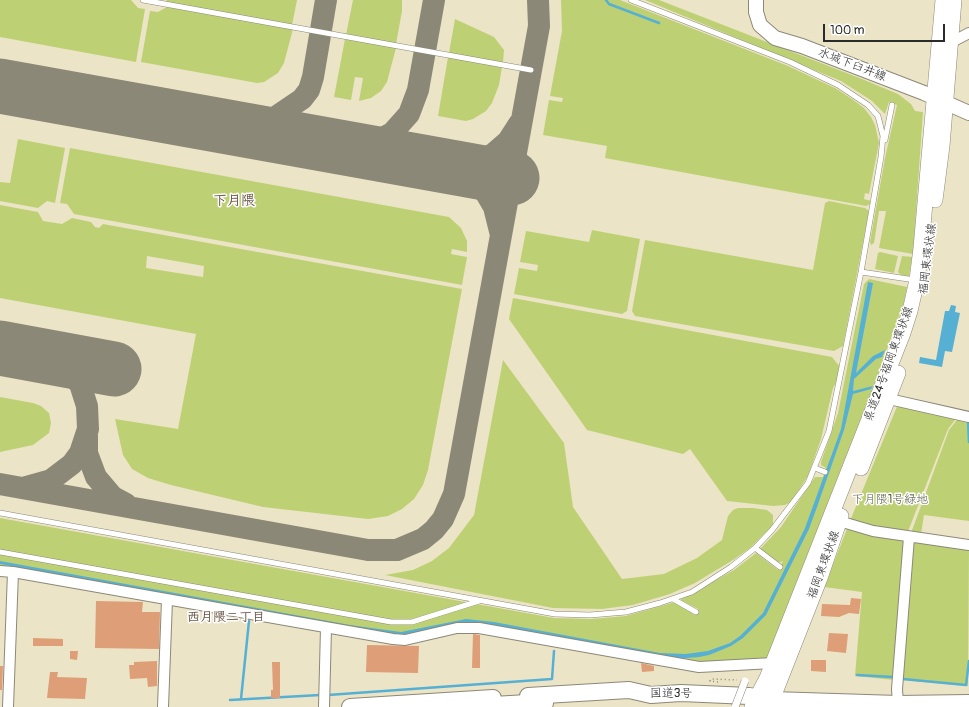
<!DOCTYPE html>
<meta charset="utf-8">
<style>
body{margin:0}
#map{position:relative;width:969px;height:707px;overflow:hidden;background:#ece4c6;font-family:Pangolin,sans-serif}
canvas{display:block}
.scale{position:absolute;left:823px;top:24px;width:122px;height:18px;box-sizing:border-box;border:2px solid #2b2b2b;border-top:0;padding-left:5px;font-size:12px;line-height:14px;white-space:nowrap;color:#2b2b2b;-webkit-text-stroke:3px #fff;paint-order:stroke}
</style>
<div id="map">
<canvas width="969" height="707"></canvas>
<div class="scale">100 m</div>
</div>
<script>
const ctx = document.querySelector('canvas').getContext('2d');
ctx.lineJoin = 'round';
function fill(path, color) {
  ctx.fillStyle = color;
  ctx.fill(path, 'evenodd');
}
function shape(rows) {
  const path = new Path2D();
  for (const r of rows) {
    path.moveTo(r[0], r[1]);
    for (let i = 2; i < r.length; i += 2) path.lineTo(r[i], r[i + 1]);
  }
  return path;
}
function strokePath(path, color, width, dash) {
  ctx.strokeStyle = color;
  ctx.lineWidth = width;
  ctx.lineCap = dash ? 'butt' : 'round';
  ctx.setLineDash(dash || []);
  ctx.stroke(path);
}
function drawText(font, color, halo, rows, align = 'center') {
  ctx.font = font + ' Pangolin,"Klee One",sans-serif';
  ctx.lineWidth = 3;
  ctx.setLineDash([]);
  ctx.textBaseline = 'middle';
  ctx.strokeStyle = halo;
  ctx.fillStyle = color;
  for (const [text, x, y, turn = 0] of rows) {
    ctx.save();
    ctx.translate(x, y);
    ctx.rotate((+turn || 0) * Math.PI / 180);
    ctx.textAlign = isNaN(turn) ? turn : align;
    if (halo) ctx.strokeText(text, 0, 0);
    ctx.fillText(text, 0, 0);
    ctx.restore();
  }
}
const green = shape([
 [0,0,131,0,138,8,145,9,136,62,0,37],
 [166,0,297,0,292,25,168,3],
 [353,0,402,0,402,11,396,44,346,35],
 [561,0,620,0,788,66,835,88,852,99,864,108,871,117,875,125,879,143,869,194,865,193,864,199,871,201,870,204,866,206,605,158,607,146,543,135,549,100,562,102,563,98,550,96,562,31],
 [645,0,659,0,862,79,898,94,911,104,915,111,923,112,913,254,879,248,886,211,879,211,874,243,871,245,870,242,885,158,897,105,889,102,885,114,872,101,841,81],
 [167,7,293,29,284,63,278,73,264,82,257,83,141,62,150,11,158,12],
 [455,19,494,37,504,50,503,63,449,53],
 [345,39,396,48,387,82,381,91,371,98,359,101,363,78,355,77,351,100,334,97],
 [448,57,502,67,499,85,492,103,486,111,473,119,466,121,438,116],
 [18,139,65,148,55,203,47,201,38,208,0,201,0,182,10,183],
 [70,148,449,217,461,228,467,241,467,252,452,249,451,254,467,257,462,285,74,214,67,204,60,203],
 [829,201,865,208,869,211,843,346,834,351,635,316,632,311,645,240,813,270,825,203],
 [0,205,38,212,43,221,62,224,72,218,91,222,95,227,99,228,103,224,462,289,428,470,423,485,414,499,402,509,388,516,368,519,263,507,171,485,148,478,132,469,123,455,115,419,178,429,196,334,0,298],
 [147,256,204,266,203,277,146,268],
 [592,230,640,239,627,311,622,314,514,294,519,268,537,271,538,265,520,262,526,231,589,242],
 [880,252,898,256,894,273,875,269,878,253],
 [902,256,912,257,909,276,901,275,898,272],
 [869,279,907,287,904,302,877,377,766,660,692,664,494,626,405,636,156,594,0,566,0,518,554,618,591,619,626,616,675,602,695,615,698,609,680,600,734,570,756,553,778,570,783,561,778,563,760,549,781,527,815,477,823,477,826,468,821,465,821,462,838,413,864,284],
 [513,298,832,357,840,367,838,379,833,388,821,439,808,476,791,502,785,505,773,506,727,501,690,449,683,454,587,430,509,319],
 [503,360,564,443,573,507,622,579,664,574,697,558,722,540,728,516,733,510,738,508,753,508,767,510,773,515,773,525,750,548,733,560,695,583,670,594,633,605,602,609,553,608,385,575,413,570,432,561,449,548,474,515],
 [0,397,33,403,41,406,49,413,51,423,49,433,33,445,0,452],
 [898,404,953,415,955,420,948,429,907,534,850,521],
 [960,416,969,418,969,521,924,515,921,534,911,533,949,430],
 [847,529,873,535,903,539,907,542,894,680,855,676,862,592,824,587],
 [912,541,969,548,968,686,901,680]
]);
const water = shape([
 [868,282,873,283,856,373,873,356,885,350,882,357,876,359,854,379,853,391,873,386,871,389,853,394,844,430,817,507,809,529,766,615,743,638,731,646,709,655,699,657,675,659,494,626,405,636,371,632,0,564,0,561,350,625,401,632,466,619,494,622,660,653,686,654,708,651,730,643,740,636,763,613,805,528,841,429],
 [951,305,956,306,955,312,960,313,952,352,945,351,942,367,919,363,920,357,936,360,945,311,949,311]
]);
const stream = shape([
 [606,0,609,4,659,23],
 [968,420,969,442],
 [857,675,893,677],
 [903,679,966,685,969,661],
 [328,695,552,679,554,651],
 [241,699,249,621],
 [230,700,320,695]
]);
const taxiway = shape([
 [238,129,257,126,271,120,302,99,309,90,313,77,326,0],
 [336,147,361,146,377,141,392,133,409,114,418,90,434,0],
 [451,168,469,177,484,190,494,207,500,231],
 [451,168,476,163,493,154,508,141,519,124],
 [87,436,87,453,96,477,113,497,126,504],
 [0,484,368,550,397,550,423,539,434,530,443,519,454,494,539,26,538,0],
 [26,487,51,480,72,464,80,453,88,429,87,406,80,384,63,366,41,356]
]);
const runway = shape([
 [0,86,512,178],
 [0,348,114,369]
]);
const building = shape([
 [851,598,861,599,859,614,849,613,839,617,821,616,822,604,850,605],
 [96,601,143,602,142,612,160,612,159,649,95,648],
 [829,633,848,634,846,653,827,651],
 [473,634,480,635,480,668,472,668],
 [33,638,63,639,63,646,33,646],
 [367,645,419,646,418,673,366,672],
 [70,651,78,651,77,660,70,659],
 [811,660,826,660,826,672,811,671],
 [157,661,157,686,148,687,147,678,130,679,129,665,134,665,134,662],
 [272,662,280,662,280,698,271,698,271,690,273,690],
 [641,663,654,666,654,671,642,672],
 [0,666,3,666,2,690,0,690],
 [50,672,58,672,57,677,87,678,85,699,47,698]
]);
const path = shape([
 [718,682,710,681,711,679,737,680]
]);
const service = shape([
 [143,0,531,70],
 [885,140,892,105],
 [861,272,915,280],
 [815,468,825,472],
 [0,513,555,614,590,615,626,612,660,603,692,592,731,567,755,548,772,530,808,483,829,431,861,272,881,157,883,136,878,116,868,105,838,85,790,62,631,0],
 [755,548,780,567],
 [0,552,391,622,412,622,479,601],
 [673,599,696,612]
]);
const minor = shape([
 [950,43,969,33],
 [889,399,969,417],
 [839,521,873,531,969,545],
 [0,571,13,572,393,639,405,640,457,628,479,628,699,667,773,663],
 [898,704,897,689,909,537],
 [8,707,13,572],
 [163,707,167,600],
 [324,707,326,628]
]);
const secondary = shape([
 [756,0,756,12,760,25,775,38,802,46,924,93,969,113]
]);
const primary = shape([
 [935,200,942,146,954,0],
 [861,468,898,373],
 [752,707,767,678,903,333,910,311,917,280,921,248,943,0],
 [768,707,772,700,820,578,841,516]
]);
const trunk = shape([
 [528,696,629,690,651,695,681,693,749,696,772,700,898,704,969,703],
 [350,707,493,698]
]);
const motorway = shape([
 [477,707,544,703]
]);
const pedestrianBridge = shape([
 [735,707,745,681]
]);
const streetNames = [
 ["水城下臼井線",852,65,21],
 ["福岡東環状線",928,259,-83],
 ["県道24号福岡東環状線",889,364,-70],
 ["福岡東環状線",824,565,-70],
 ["国道3号",671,694]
];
const parkNames = [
 ["下月隈1号緑地",890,500]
];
const neighbourhoodNames = [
 ["西月隈二丁目",226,618]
];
const quarterNames = [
 ["下月隈",234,201]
];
fill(green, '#bdd174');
fill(water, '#56b0d4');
strokePath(stream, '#56b0d4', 2.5);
strokePath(taxiway, '#8c8878', 22);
strokePath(runway, '#8c8878', 55);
fill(building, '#dd9e78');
strokePath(service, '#8c8878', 6);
strokePath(minor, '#8c8878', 12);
strokePath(secondary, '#8c8878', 16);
strokePath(primary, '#8c8878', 16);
strokePath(trunk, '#8c8878', 18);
strokePath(motorway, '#8c8878', 20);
strokePath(path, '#8c8878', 1.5, [1, 3]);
strokePath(service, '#fff', 5);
strokePath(minor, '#fff', 10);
strokePath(secondary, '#fff', 14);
strokePath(primary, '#fff', 15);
strokePath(trunk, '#fff', 16);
strokePath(motorway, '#fff', 18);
strokePath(pedestrianBridge, '#8c8878', 8, []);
strokePath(pedestrianBridge, '#fff', 7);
drawText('12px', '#2b2b2b', '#fff', streetNames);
drawText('12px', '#575d41', '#fff', parkNames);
drawText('bold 13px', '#695346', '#fff', neighbourhoodNames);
drawText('bold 14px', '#695346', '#fff', quarterNames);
</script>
